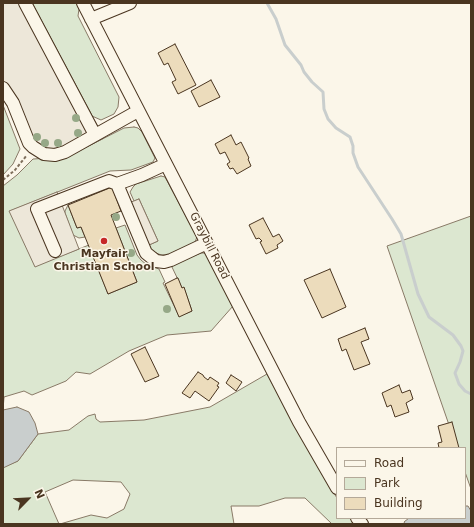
<!DOCTYPE html>
<style>
body{margin:0}
#map{position:relative;width:474px;height:527px;overflow:hidden;background:#fbf6e9;font-family:"DejaVu Sans",sans-serif}
canvas{display:block}
.frame{position:absolute;inset:0;border:4px solid #4a3520;pointer-events:none}
.legend{position:absolute;left:336px;top:447px;width:130px;height:72px;box-sizing:border-box;background:#fbf6e9;border:1px solid #b4a999;margin:0;padding:5px 7px;list-style:none;font-size:12px;color:#4a3520}
.legend li{display:flex;align-items:center;gap:8px;height:20px}
.legend b{width:20px;border:1px solid #b4a999}
.north{position:absolute;left:8px;top:479px;width:40px;height:40px;-webkit-text-stroke:3px #fbf6e9;paint-order:stroke;rotate:66deg;font-size:11px;font-weight:700;line-height:16px;text-align:center;color:#4a3520}
.north::after{content:'';display:block;margin:auto;width:14px;height:18px;background:#4a3520;clip-path:polygon(50% 0,100% 100%,50% 72%,0 100%)}
</style>
<div id="map">
<canvas width="474" height="527"></canvas>
<div class="frame"></div>
<ul class="legend">
<li><b style="height:5px;background:#fbf6e9"></b>Road</li>
<li><b style="height:11px;background:#dce7d0"></b>Park</li>
<li><b style="height:11px;background:#ecdcbc"></b>Building</li>
</ul>
<div class="north">N</div>
</div>
<script>
const ctx = document.querySelector('canvas').getContext('2d');
ctx.lineJoin = 'round';
function fill(path, color) {
  ctx.fillStyle = color;
  ctx.fill(path, 'evenodd');
}
function shape(rows) {
  const path = new Path2D();
  for (const r of rows) {
    path.moveTo(r[0], r[1]);
    for (let i = 2; i < r.length; i += 2) path.lineTo(r[i], r[i + 1]);
  }
  return path;
}
function strokePath(path, color, width, dash) {
  ctx.strokeStyle = color;
  ctx.lineWidth = width;
  ctx.lineCap = dash ? 'butt' : 'round';
  ctx.setLineDash(dash || []);
  ctx.stroke(path);
}
function drawText(font, color, halo, rows, align = 'center') {
  ctx.font = font + ' "DejaVu Sans",sans-serif';
  ctx.lineWidth = 3;
  ctx.setLineDash([]);
  ctx.textBaseline = 'middle';
  ctx.strokeStyle = halo;
  ctx.fillStyle = color;
  for (const [text, x, y, turn = 0] of rows) {
    ctx.save();
    ctx.translate(x, y);
    ctx.rotate((+turn || 0) * Math.PI / 180);
    ctx.textAlign = isNaN(turn) ? turn : align;
    if (halo) ctx.strokeText(text, 0, 0);
    ctx.fillText(text, 0, 0);
    ctx.restore();
  }
}
const green = shape([
 [32,3,76,3,79,9,78,16,119,97,118,107,114,114,101,120,92,116,32,3],
 [3,105,20,149,13,164,3,175,3,105],
 [134,127,138,128,142,132,155,158,153,162,131,170,110,171,10,211,35,266,89,245,108,294,137,282,116,228,125,225,137,255,141,260,147,265,159,269,165,282,163,283,179,316,192,311,184,288,182,288,171,265,201,253,205,253,229,295,233,306,211,331,167,335,129,351,90,374,76,372,66,381,32,395,24,391,4,397,3,410,3,186,17,175,33,159,67,157,124,128,134,127],
 [161,176,165,177,197,237,195,242,191,246,168,255,161,255,154,252,150,248,149,245,158,241,139,199,134,201,130,192,133,187,136,184,161,176],
 [68,205,77,228,81,227,85,237,79,238,73,235,65,213,65,211,68,205],
 [471,216,471,489,465,472,465,448,457,448,387,246,471,216],
 [267,374,322,474,337,498,337,518,350,518,354,524,332,524,305,498,285,498,259,506,231,506,234,524,60,524,91,515,107,518,124,509,130,494,121,482,73,480,45,492,59,524,3,524,3,467,18,461,38,434,69,430,88,416,95,414,96,419,100,422,144,420,210,407,267,374]
]);
const parking = shape([
 [3,3,32,3,104,138,67,157,46,160,12,113,3,98,3,3],
 [57,192,79,249,35,267,9,211,57,192],
 [139,199,158,241,149,245,121,206,139,199]
]);
const water = shape([
 [17,407,29,412,35,423,38,434,18,461,3,468,3,410,17,407],
 [465,506,468,506,471,511,471,524,405,524,404,522,409,518,465,518,465,506]
]);
const stream = shape([
 [267,3,276,19,285,45,301,65,304,72,312,82,323,92,324,109,328,119,336,128,350,137,353,146,353,153,358,167,392,219,401,234,418,294,429,317,453,335,461,346,463,351,460,362,455,373,459,384,465,391,471,394]
]);
const building = shape([
 [175,44,196,85,178,94,172,82,176,80,168,63,164,65,158,53,175,44],
 [211,80,220,97,199,107,191,91,211,80],
 [231,135,236,145,241,142,249,158,248,159,251,166,237,174,233,168,230,169,227,164,230,162,225,152,220,154,215,144,231,135],
 [112,187,121,211,111,215,137,282,108,294,81,227,77,228,68,205,112,187],
 [263,218,273,237,279,234,283,241,277,245,278,248,266,254,260,242,262,241,259,238,256,239,249,225,263,218],
 [330,269,346,307,322,318,304,280,330,269],
 [177,278,178,278,182,288,184,287,192,311,179,317,165,284,177,278],
 [365,328,369,339,361,342,370,364,354,370,346,349,342,351,338,339,365,328],
 [145,347,159,376,145,382,131,354,145,347],
 [198,372,203,375,204,377,208,380,210,377,219,383,217,386,219,387,209,401,195,391,190,398,182,393,198,372],
 [231,375,242,382,236,391,226,383,231,375],
 [399,385,402,393,410,390,413,399,406,403,409,412,395,417,391,405,387,407,382,393,399,385],
 [452,422,459,448,439,448,438,443,442,442,438,426,452,422]
]);
const path = shape([
 [3,180,15,170,27,155]
]);
const minor = shape([
 [25,3,95,135],
 [83,3,299,422,337,488],
 [91,19,130,3],
 [3,88,13,103,29,143,33,147,44,154,55,155,65,152,138,111],
 [166,164,142,175,117,184,146,253,156,261,164,262,171,260,207,243],
 [55,251,37,209,109,181,117,184],
 [357,518,362,524]
]);
const trees = [
 [76,118],
 [78,133],
 [37,137],
 [45,143],
 [58,143],
 [116,217],
 [131,253],
 [167,309]
];
const markers = [
 [104,241,4,"#c62828"]
];
const streetNames = [
 ["Graybill Road",209,246,63]
];
const poiNames = [
 ["Mayfair",104,254],
 ["Christian School",104,267]
];
fill(green, '#dce7d0');
strokePath(green, '#887966', 1);
fill(parking, '#ede7d9');
strokePath(parking, '#887966', 1);
fill(water, '#c9cecd');
strokePath(water, '#887966', 1);
strokePath(stream, '#c9cecd', 3);
fill(building, '#ecdcbc');
strokePath(building, '#4a3520', 1);
strokePath(minor, '#4a3520', 14);
strokePath(path, '#7f6f5c', 2, [3, 2]);
strokePath(minor, '#fbf6e9', 12);
ctx.fillStyle = '#96a887';
for (const [x, y] of trees) {
  ctx.beginPath();
  ctx.arc(x, y, 4, 0, 2 * Math.PI);
  ctx.fill();
}
for (const [x, y, r, color] of markers) {
  const dot = new Path2D();
  dot.arc(x, y, r, 0, 2 * Math.PI);
  ctx.fillStyle = color;
  ctx.fill(dot);
  strokePath(dot, '#fbf6e9', 1.5);
}
drawText('11px', '#4a3520', '#fbf6e9', streetNames);
drawText('bold 11px', '#4a3520', '#fbf6e9', poiNames);
</script>
